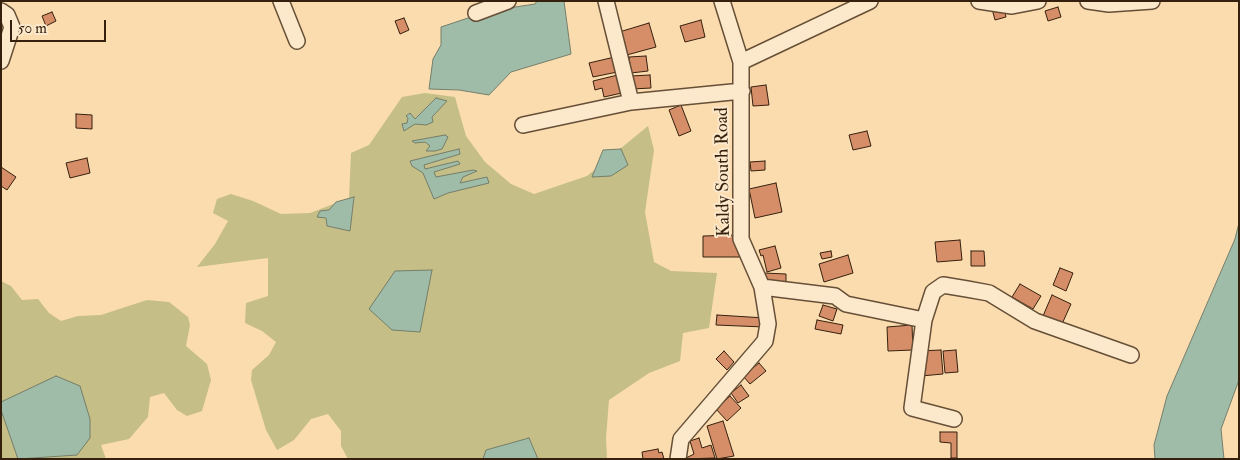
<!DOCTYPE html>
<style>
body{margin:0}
#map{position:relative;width:1240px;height:460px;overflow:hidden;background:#fadcaf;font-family:"IM FELL Double Pica",serif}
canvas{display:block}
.frame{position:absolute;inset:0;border:2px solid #35200e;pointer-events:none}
.scale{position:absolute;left:10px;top:20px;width:96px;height:22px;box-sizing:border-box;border:2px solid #35200e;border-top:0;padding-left:6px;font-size:15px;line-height:18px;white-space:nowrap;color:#35200e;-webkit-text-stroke:4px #fce8cb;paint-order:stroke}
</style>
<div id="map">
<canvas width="1240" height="460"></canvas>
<div class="frame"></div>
<div class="scale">50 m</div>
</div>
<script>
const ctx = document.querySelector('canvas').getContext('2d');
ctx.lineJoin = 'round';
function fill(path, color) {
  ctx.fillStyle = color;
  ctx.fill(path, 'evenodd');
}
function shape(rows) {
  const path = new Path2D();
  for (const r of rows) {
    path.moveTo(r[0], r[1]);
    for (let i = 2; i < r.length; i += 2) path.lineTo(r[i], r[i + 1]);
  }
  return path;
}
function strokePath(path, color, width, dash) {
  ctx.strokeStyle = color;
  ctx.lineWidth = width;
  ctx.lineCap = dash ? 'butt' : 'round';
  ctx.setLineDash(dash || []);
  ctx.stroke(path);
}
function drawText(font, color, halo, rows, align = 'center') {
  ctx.font = font + ' "IM FELL Double Pica",serif';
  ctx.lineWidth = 4;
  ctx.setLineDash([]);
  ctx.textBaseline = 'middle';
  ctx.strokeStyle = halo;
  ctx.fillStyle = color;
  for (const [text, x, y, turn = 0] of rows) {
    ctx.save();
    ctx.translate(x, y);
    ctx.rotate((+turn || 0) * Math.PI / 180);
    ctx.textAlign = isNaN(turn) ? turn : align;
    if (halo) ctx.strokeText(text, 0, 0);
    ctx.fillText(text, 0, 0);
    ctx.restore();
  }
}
const green = shape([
 [425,93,455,97,466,136,485,162,511,184,534,194,587,176,648,126,654,150,645,212,654,262,671,271,717,273,709,328,683,333,680,361,649,373,609,400,606,438,607,459,348,459,341,446,341,431,328,414,311,419,294,440,277,450,266,430,251,380,252,370,269,355,276,342,262,331,245,323,246,303,268,296,268,258,197,267,215,244,228,221,213,213,217,199,231,194,253,201,281,214,310,213,349,198,351,153,369,145,402,97],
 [1,281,11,286,22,300,38,299,49,313,61,321,78,316,101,315,147,300,169,302,188,317,190,325,186,346,207,364,211,380,202,411,187,416,177,410,164,393,150,397,148,417,129,439,101,445,106,459,1,459]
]);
const water = shape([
 [537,1,564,1,571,54,511,72,489,95,459,90,429,89,433,59,441,45,441,27,489,11,535,4,537,1],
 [436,98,447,101,432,117,433,122,426,125,415,124,404,131,402,124,407,123,408,118,406,116,410,113,415,119,436,98],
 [445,135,448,137,442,149,435,151,426,151,430,146,425,142,415,143,412,141,445,135],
 [459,149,460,154,424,165,425,169,458,161,460,164,434,172,436,177,473,170,477,171,463,177,460,183,487,177,489,183,448,193,434,199,423,173,412,166,410,161,459,149],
 [621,149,628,165,611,176,592,177,603,150,621,149],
 [354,197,350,231,327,226,326,218,317,217,320,211,329,210,336,202,354,197],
 [1239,223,1239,380,1221,429,1224,459,1155,459,1154,445,1167,396,1235,239,1239,223],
 [432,270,420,332,392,330,369,309,395,271,432,270],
 [56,376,80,386,90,419,90,438,77,455,18,459,1,410,1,402,56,376],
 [529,438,538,459,483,459,486,450,529,438]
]);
const building = shape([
 [1003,3,1006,17,995,20,991,5,1003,3],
 [1058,7,1061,17,1048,21,1045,11,1058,7],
 [52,12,56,21,46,26,42,16,52,12],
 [404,18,409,30,400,34,395,21,404,18],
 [701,20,705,37,685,42,680,26,701,20],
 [649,23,656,47,623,56,616,33,649,23],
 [619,56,622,71,593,77,589,63,619,56],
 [646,56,648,71,631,73,629,57,646,56],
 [622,74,626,92,604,97,602,88,595,90,593,81,622,74],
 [650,75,651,88,632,89,631,76,650,75],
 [766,85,769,105,753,106,751,87,766,85],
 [681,105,691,131,679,136,669,110,681,105],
 [76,114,92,115,92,129,76,128,76,114],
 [867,131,871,146,853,150,849,135,867,131],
 [87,158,90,173,70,178,66,163,87,158],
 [765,161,765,170,751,171,750,162,765,161],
 [1,167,16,177,7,190,1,186,1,167],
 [776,183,782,212,755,218,749,189,776,183],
 [740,235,740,257,703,257,703,236,740,235],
 [960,240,962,260,937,262,935,242,960,240],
 [775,246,781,268,767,272,763,255,761,256,759,250,775,246],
 [831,251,832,257,822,259,820,253,831,251],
 [971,251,984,251,985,266,971,266,971,251],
 [848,255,853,273,824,282,819,264,848,255],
 [1060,268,1073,273,1066,291,1053,285,1060,268],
 [764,273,786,274,786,282,763,280,764,273],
 [1020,284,1041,296,1033,309,1012,297,1020,284],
 [1052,295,1071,304,1062,324,1043,316,1052,295],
 [823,305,837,309,833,321,819,316,823,305],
 [717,315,765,318,764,327,716,325,717,315],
 [817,320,843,325,841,334,815,329,817,320],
 [912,325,913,350,888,351,887,327,912,325],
 [941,350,943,374,921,376,919,351,941,350],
 [956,350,958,372,945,373,943,351,956,350],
 [724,351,734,362,727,370,716,359,724,351],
 [759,363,766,371,750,384,743,376,759,363],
 [741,385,749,396,738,403,731,393,741,385],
 [730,396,741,408,727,421,716,409,730,396],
 [723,421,734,456,717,459,707,426,723,421],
 [940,432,957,432,957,458,951,458,951,443,940,442,940,432],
 [699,438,702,448,711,445,715,458,684,459,694,454,690,441,699,438],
 [658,449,659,453,662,452,664,459,643,459,642,452,658,449]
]);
const minor = shape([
 [281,1,297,41],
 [606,1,631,102],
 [979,1,1012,6,1038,1],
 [1088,1,1109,4,1152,1],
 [1,11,7,15,12,27,1,61],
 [476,13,508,1],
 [741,62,870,1],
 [523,125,631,102,742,91],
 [762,287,835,296,846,304,924,320,912,408,954,419],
 [924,320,933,292,943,285,967,289,989,293,1035,321,1131,355],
 [678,459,681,439,765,341,768,324,762,287,741,239,741,62,722,1]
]);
const streetNames = [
 ["Kaldy South Road",724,172,-91]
];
fill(green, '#c5be86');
fill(water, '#9fbca8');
strokePath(water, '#757e6a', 1);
fill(building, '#d68e68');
strokePath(building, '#35200e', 1);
strokePath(minor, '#664f36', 18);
strokePath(minor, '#fce8cb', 15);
drawText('18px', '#35200e', '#fce8cb', streetNames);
</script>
